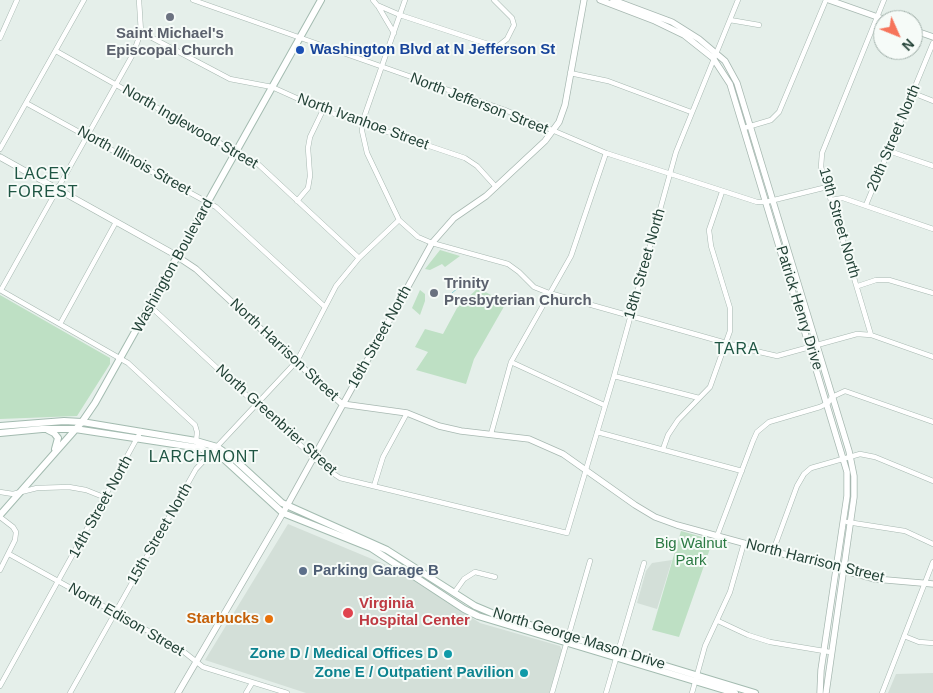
<!DOCTYPE html>
<style>
body{margin:0}
#map{position:relative;width:933px;height:693px;overflow:hidden;background:#e5efea;font-family:Helvetica,sans-serif}
canvas{display:block}
.north{position:absolute;left:873px;top:10px;width:50px;height:50px;box-sizing:border-box;background:#f6fbf8;border:1px solid #a2b1ab;border-radius:50%;rotate:134deg;font-size:14px;font-weight:700;line-height:20px;text-align:center;color:#234237}
.north::after{content:'';display:block;margin:auto;width:18px;height:22px;background:#f6745b;clip-path:polygon(50% 0,100% 100%,50% 72%,0 100%)}
</style>
<div id="map">
<canvas width="933" height="693"></canvas>
<div class="north">N</div>
</div>
<script>
const ctx = document.querySelector('canvas').getContext('2d');
ctx.lineJoin = 'round';
function fill(path, color) {
  ctx.fillStyle = color;
  ctx.fill(path, 'evenodd');
}
function shape(rows) {
  const path = new Path2D();
  for (const r of rows) {
    path.moveTo(r[0], r[1]);
    for (let i = 2; i < r.length; i += 2) path.lineTo(r[i], r[i + 1]);
  }
  return path;
}
function strokePath(path, color, width, dash) {
  ctx.strokeStyle = color;
  ctx.lineWidth = width;
  ctx.lineCap = dash ? 'butt' : 'round';
  ctx.setLineDash(dash || []);
  ctx.stroke(path);
}
function drawText(font, color, halo, rows, align = 'center') {
  ctx.font = font + ' Helvetica,sans-serif';
  ctx.lineWidth = 4;
  ctx.setLineDash([]);
  ctx.textBaseline = 'middle';
  ctx.strokeStyle = halo;
  ctx.fillStyle = color;
  for (const [text, x, y, turn = 0] of rows) {
    ctx.save();
    ctx.translate(x, y);
    ctx.rotate((+turn || 0) * Math.PI / 180);
    ctx.textAlign = isNaN(turn) ? turn : align;
    if (halo) ctx.strokeText(text, 0, 0);
    ctx.fillText(text, 0, 0);
    ctx.restore();
  }
}
const built = shape([
 [288,524,396,569,480,623,560,646,562,650,549,693,306,693,205,660],
 [672,560,657,609,637,603,646,571,652,563],
 [933,673,933,693,888,693,896,674]
]);
const green = shape([
 [440,250,460,256,445,267,442,264,430,270,425,269],
 [478,288,506,303,474,359,466,384,416,370,428,352,415,347,425,329,443,334,457,308],
 [420,290,425,294,425,301,420,315,412,308],
 [0,295,110,358,110,364,77,416,0,419],
 [681,531,713,540,679,637,652,630]
]);
const stream = shape([
 [452,293,465,282,460,276]
]);
const minor = shape([
 [193,0,505,110,606,153,757,202,766,202,827,187],
 [373,0,377,5,400,15,497,47,507,39,514,25,512,18,494,0],
 [405,0,362,123,362,131,367,153,399,220,418,237,432,243,508,264,519,272,534,287,549,293,751,350,777,356,857,334,871,335,933,357],
 [378,6,394,33],
 [730,20,759,25],
 [141,32,230,79,272,87,323,110,465,158,477,166,496,187],
 [0,38,17,0],
 [56,51,259,165,359,258],
 [570,73,608,81,691,112],
 [913,93,933,101],
 [26,103,216,207,325,307],
 [744,128,771,120,779,112,826,0],
 [0,149,84,0],
 [889,151,933,166],
 [831,200,843,198,933,229],
 [297,201,308,188,310,176,308,148,310,137,323,110],
 [866,205,933,43],
 [858,286,876,280,889,280,933,293],
 [0,290,128,363,195,425,197,432,196,442],
 [1,290,133,54,141,32,139,0],
 [151,307,325,468,340,478,567,533,614,376,676,152,738,0],
 [60,324,116,222],
 [871,335,821,167,822,153,884,0],
 [511,362,604,405],
 [614,376,699,398],
 [597,432,742,471],
 [491,434,511,362,571,256,606,153],
 [663,449,668,435,678,420,710,387,730,331,730,308,711,246,709,230,722,192],
 [374,486,383,457,407,413],
 [0,492,13,494,37,488,69,487,86,490,106,498],
 [0,517,13,527,16,532,15,540,0,570],
 [847,522,905,531,933,544],
 [717,536,753,441,757,432,769,422,820,407,828,403,832,397,845,391,933,422],
 [773,551,797,486,804,474,811,468,860,454,875,457,933,481],
 [9,554,179,648,203,667,287,693],
 [454,593,464,579,475,572,495,577],
 [718,621,748,635,770,642,830,652],
 [904,636,919,642,933,643],
 [0,686,141,431],
 [70,693,196,469,297,361,336,286,359,258,399,220],
 [246,693,252,683],
 [552,693,590,561],
 [606,693,644,563],
 [692,693,705,646,730,592,744,543],
 [882,693,933,562]
]);
const tertiary = shape([
 [600,0,655,21,684,35,713,58,730,84,847,472,847,496,821,670,820,693],
 [613,0,672,22,699,39,725,61,737,83,849,451,854,476,854,497,826,693],
 [829,0,886,20],
 [913,30,933,37],
 [0,157,172,253,196,269,342,404,407,413,439,426,461,431,529,439,563,454,635,505,655,517,677,525,875,579,933,584],
 [178,693,283,513,432,243,454,218,486,196,545,141,559,122,565,105,584,0]
]);
const secondary = shape([
 [0,426,64,421,82,422,196,441,217,447,233,458,282,503,387,550,475,606,494,614,755,693],
 [48,430,54,433,58,438,55,449],
 [0,433,42,429,75,429,200,448,225,460,283,513,371,548,464,609,478,616,735,693],
 [0,515,82,422,95,403,321,0]
]);
const markers = [
 [170,17,5,"#6b7280"],
 [300,50,5,"#1a4fb4"],
 [434,293,5,"#6b7280"],
 [303,571,5,"#5c6f8a"],
 [348,613,6,"#e0444e"],
 [269,619,5,"#e8710a"],
 [448,654,5,"#0f9aa8"],
 [524,673,5,"#0f9aa8"]
];
const worshipNames = [
 ["Saint Michael's",170,34],
 ["Episcopal Church",170,51],
 ["Trinity",444,284,"left"],
 ["Presbyterian Church",444,301,"left"]
];
const transitNames = [
 ["Washington Blvd at N Jefferson St",310,50]
];
const streetNames = [
 ["North Jefferson Street",479,104,21],
 ["North Ivanhoe Street",363,122,20],
 ["North Inglewood Street",190,127,30],
 ["20th Street North",894,138,-67],
 ["North Illinois Street",134,161,29],
 ["19th Street North",839,223,74],
 ["18th Street North",645,264,-74],
 ["Washington Boulevard",173,266,-61],
 ["Patrick Henry Drive",799,308,73],
 ["16th Street North",380,337,-61],
 ["North Harrison Street",284,350,43],
 ["North Greenbrier Street",276,420,42],
 ["14th Street North",101,507,-61],
 ["15th Street North",160,534,-60],
 ["North Harrison Street",815,561,14],
 ["North Edison Street",126,620,30],
 ["North George Mason Drive",579,639,17]
];
const parkNames = [
 ["Big Walnut",691,544],
 ["Park",691,561]
];
const serviceNames = [
 ["Parking Garage B",313,571]
];
const healthNames = [
 ["Virginia",359,604],
 ["Hospital Center",359,621]
];
const foodNames = [
 ["Starbucks",259,619]
];
const cultureNames = [
 ["Zone D / Medical Offices D",438,654],
 ["Zone E / Outpatient Pavilion",514,673]
];
const neighbourhoodNames = [
 ["LACEY",43,175],
 ["FOREST",43,193],
 ["TARA",737,350],
 ["LARCHMONT",204,458]
];
fill(built, '#d3dfd8');
fill(green, '#bee0c4');
strokePath(stream, '#8cd0d5', 1);
strokePath(minor, '#a7b8b1', 5.5);
strokePath(tertiary, '#a7b8b1', 7);
strokePath(secondary, '#a3bbb0', 8);
strokePath(minor, '#fff', 4.5);
strokePath(tertiary, '#fff', 5.5);
strokePath(secondary, '#fff', 6);
for (const [x, y, r, color] of markers) {
  const dot = new Path2D();
  dot.arc(x, y, r, 0, 2 * Math.PI);
  ctx.fillStyle = color;
  ctx.fill(dot);
  strokePath(dot, '#f6fbf8', 2);
}
drawText('bold 15px', '#5b616d', '#f6fbf8', worshipNames);
drawText('bold 15px', '#164399', '#f6fbf8', transitNames, 'left');
drawText('15px', '#234237', '#f6fbf8', streetNames);
drawText('15px', '#2b7a43', '#f6fbf8', parkNames);
drawText('bold 15px', '#4e5e75', '#f6fbf8', serviceNames, 'left');
drawText('bold 15px', '#be3a42', '#f6fbf8', healthNames, 'left');
drawText('bold 15px', '#c56008', '#f6fbf8', foodNames, 'right');
drawText('bold 15px', '#0d838f', '#f6fbf8', cultureNames, 'right');
ctx.letterSpacing = '1px';
drawText('16px', '#1e5543', '#f6fbf8', neighbourhoodNames);
ctx.letterSpacing = '0px';
</script>
